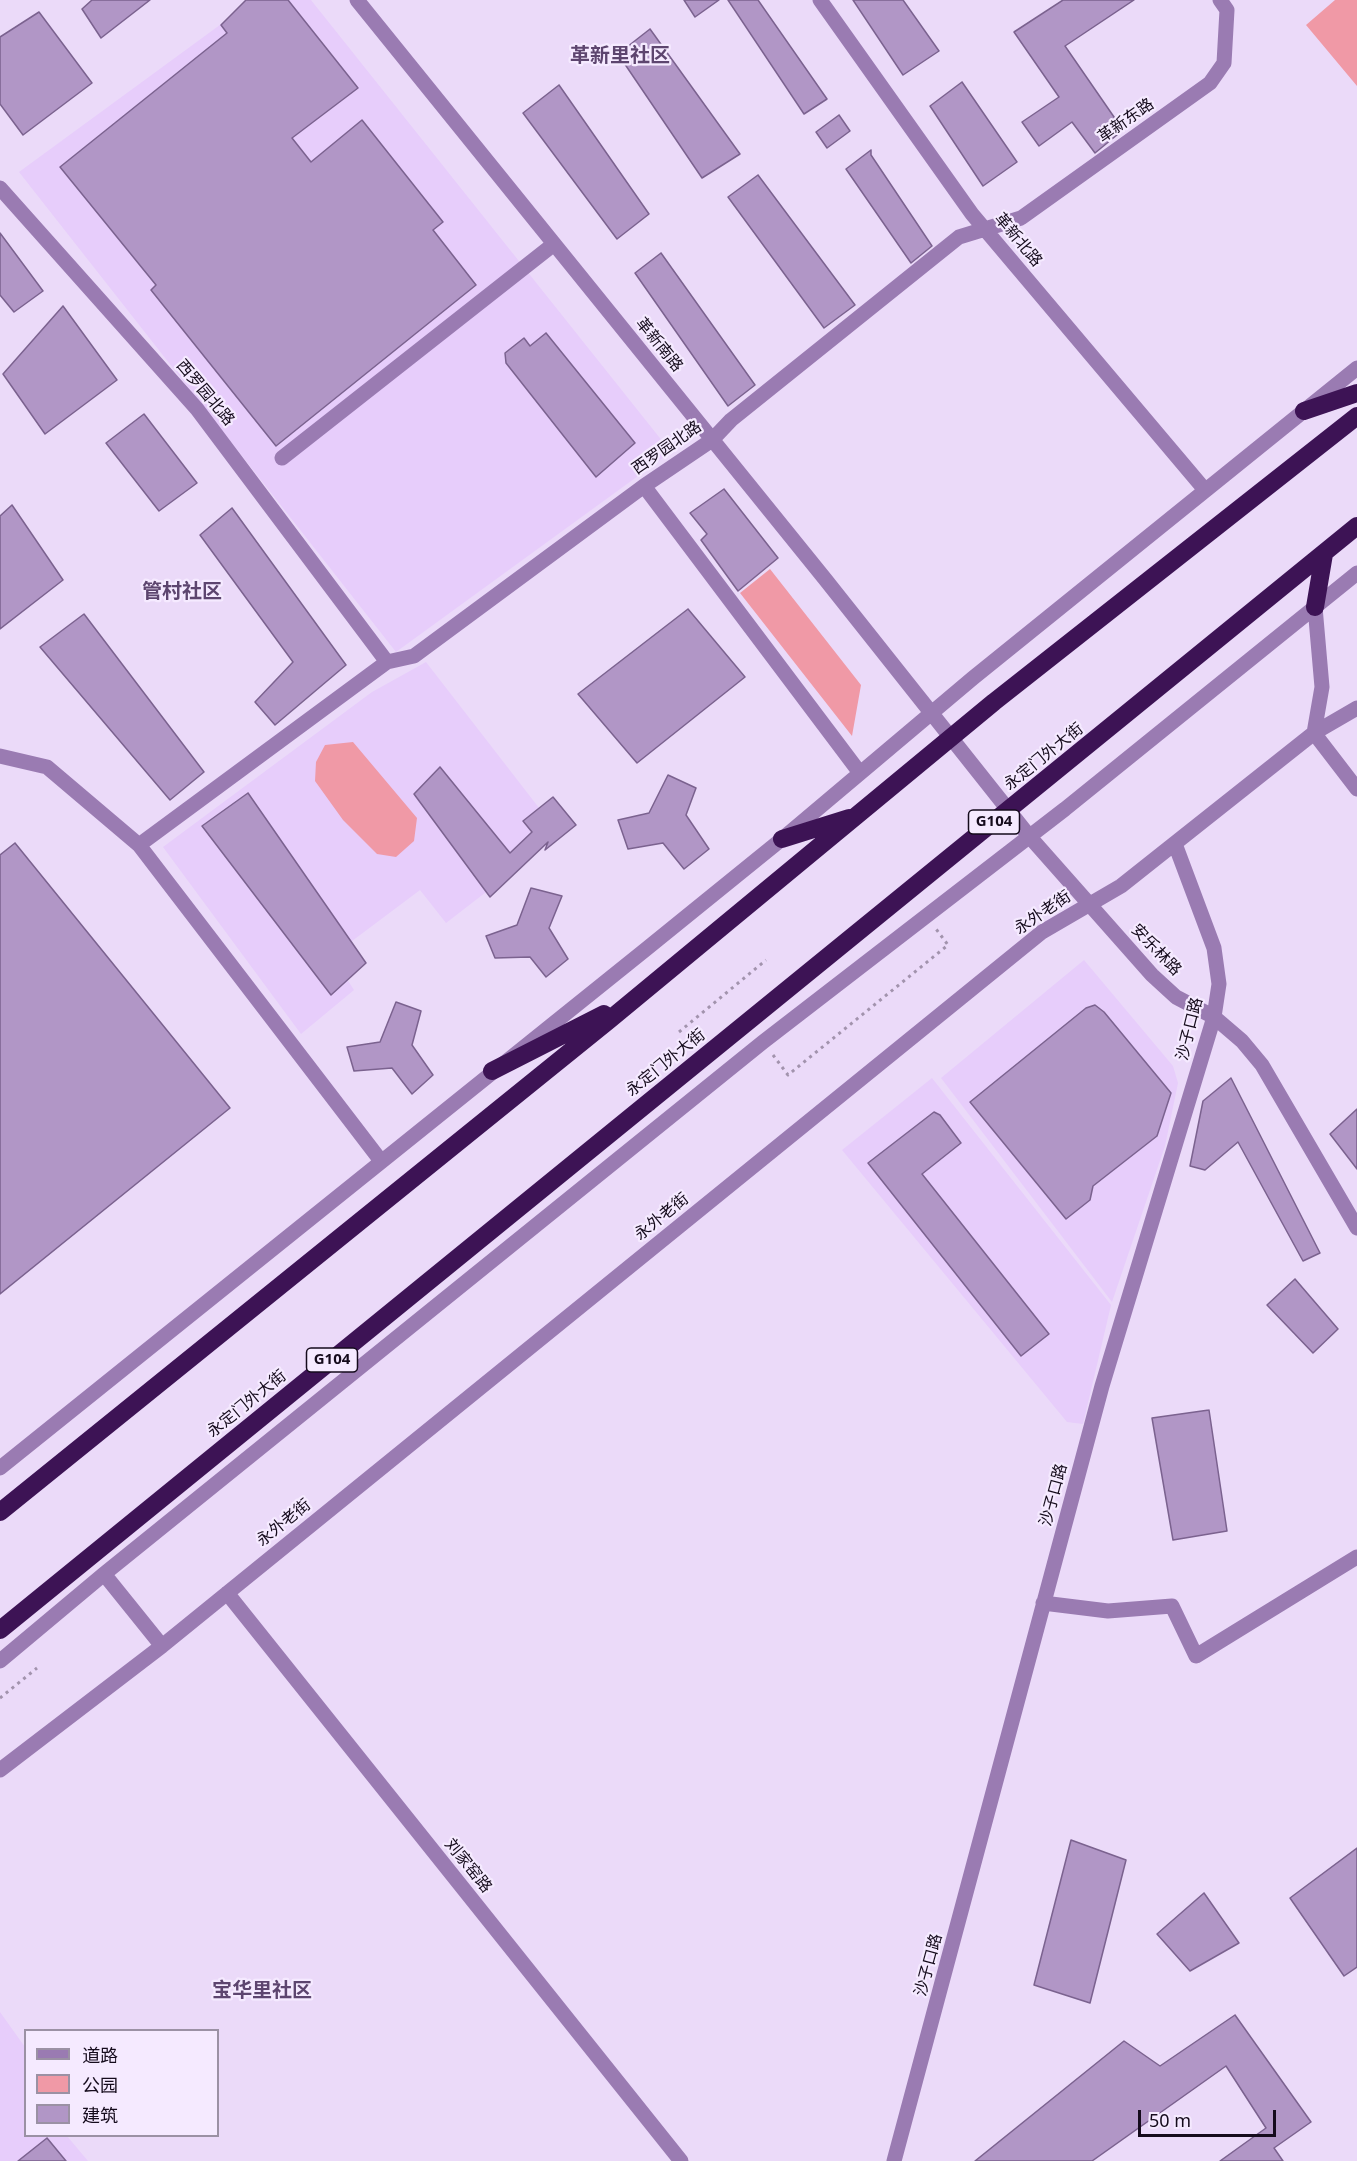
<!DOCTYPE html>
<meta charset="utf-8">
<style>
body{margin:0}
#map{position:relative;width:1357px;height:2161px;overflow:hidden;background:#ebdaf9;font-family:"Noto Sans","Noto Sans SC",sans-serif}
canvas{display:block}
.legend{position:absolute;left:24px;top:2029px;width:195px;height:108px;box-sizing:border-box;background:#f5eaff;border:2px solid #9b91a4;margin:0;padding:8px 10px;list-style:none;font-size:18px;color:#150b1c}
.legend li{display:flex;align-items:center;gap:12px;height:30px}
.legend b{width:30px;border:2px solid #9b91a4}
.scale{position:absolute;left:1138px;top:2110px;width:138px;height:27px;box-sizing:border-box;border:3px solid #150b1c;border-top:0;padding-left:8px;font-size:18px;line-height:21px;white-space:nowrap;color:#150b1c;-webkit-text-stroke:4px #f5eaff;paint-order:stroke}
</style>
<div id="map">
<canvas width="1357" height="2161"></canvas>
<ul class="legend">
<li><b style="height:8px;background:#9a7bb2"></b>道路</li>
<li><b style="height:16px;background:#f099a6"></b>公园</li>
<li><b style="height:16px;background:#b196c6"></b>建筑</li>
</ul>
<div class="scale">50 m</div>
</div>
<script>
const ctx = document.querySelector('canvas').getContext('2d');
ctx.lineJoin = 'round';
function fill(path, color) {
  ctx.fillStyle = color;
  ctx.fill(path, 'evenodd');
}
function shape(rows) {
  const path = new Path2D();
  for (const r of rows) {
    path.moveTo(r[0], r[1]);
    for (let i = 2; i < r.length; i += 2) path.lineTo(r[i], r[i + 1]);
  }
  return path;
}
function strokePath(path, color, width, dash) {
  ctx.strokeStyle = color;
  ctx.lineWidth = width;
  ctx.lineCap = dash ? 'butt' : 'round';
  ctx.setLineDash(dash || []);
  ctx.stroke(path);
}
function drawText(font, color, halo, rows, align = 'center') {
  ctx.font = font + ' "Noto Sans","Noto Sans SC",sans-serif';
  ctx.lineWidth = 4.5;
  ctx.setLineDash([]);
  ctx.textBaseline = 'middle';
  ctx.strokeStyle = halo;
  ctx.fillStyle = color;
  for (const [text, x, y, turn = 0] of rows) {
    ctx.save();
    ctx.translate(x, y);
    ctx.rotate((+turn || 0) * Math.PI / 180);
    ctx.textAlign = isNaN(turn) ? turn : align;
    if (halo) ctx.strokeText(text, 0, 0);
    ctx.fillText(text, 0, 0);
    ctx.restore();
  }
}
const built = shape([
 [254,0,311,0,671,452,396,652,19,172],
 [426,662,560,835,446,923,420,890,332,956,354,990,301,1034,163,847,372,692],
 [1084,960,1173,1066,1178,1083,1165,1146,1112,1302,941,1078],
 [932,1078,1111,1305,1083,1424,1067,1422,842,1150],
 [0,2012,25,2047,26,2136,67,2136,88,2161,0,2161]
]);
const green = shape([
 [1335,0,1357,0,1357,86,1306,25],
 [770,569,861,685,852,736,740,593],
 [353,742,417,818,414,841,396,857,377,854,343,820,315,781,316,762,325,745]
]);
const building = shape([
 [92,0,150,0,101,38,82,9,92,0],
 [246,0,288,0,358,88,292,138,311,162,362,120,443,222,433,230,476,285,276,446,151,290,156,285,60,167,227,33,221,25,246,0],
 [684,0,719,0,695,17,684,0],
 [728,0,758,0,827,99,804,114,728,0],
 [853,0,903,0,939,51,903,75,853,0],
 [1063,0,1134,0,1065,46,1123,130,1095,153,1072,122,1039,146,1022,122,1059,97,1014,32,1063,0],
 [39,12,92,83,23,135,0,104,0,37,39,12],
 [650,29,740,154,702,178,618,54,650,29],
 [962,82,1017,162,983,186,930,106,962,82],
 [559,85,649,214,617,239,523,113,559,85],
 [839,115,850,131,827,148,816,132,839,115],
 [871,150,871,155,932,246,911,263,846,169,871,150],
 [758,175,855,305,824,328,728,197,758,175],
 [0,233,43,291,14,312,0,295,0,233],
 [661,253,755,385,728,406,635,273,661,253],
 [63,306,117,380,45,434,3,374,63,306],
 [546,333,635,443,596,477,506,363,505,353,524,338,530,346,546,333],
 [144,414,197,483,159,511,106,443,144,414],
 [724,489,778,558,738,591,701,540,707,534,690,513,724,489],
 [12,505,63,580,0,629,0,516,12,505],
 [232,508,346,665,275,725,255,702,293,662,200,535,232,508],
 [688,609,745,677,637,763,578,694,688,609],
 [84,614,204,772,170,800,40,647,84,614],
 [440,767,510,853,532,832,523,821,553,797,576,825,545,850,548,842,490,897,414,794,440,767],
 [668,775,696,788,686,815,709,849,684,869,663,843,628,849,618,820,649,813,668,775],
 [248,793,366,963,331,995,202,826,248,793],
 [15,843,230,1108,0,1294,0,855,15,843],
 [531,888,562,896,549,928,568,959,546,977,530,957,495,958,486,936,517,925,531,888],
 [396,1002,421,1011,412,1045,433,1075,412,1094,392,1068,354,1071,347,1047,380,1042,396,1002],
 [1095,1005,1104,1012,1171,1093,1157,1136,1093,1186,1090,1200,1066,1219,970,1102,1086,1008,1095,1005],
 [1231,1078,1320,1253,1303,1261,1238,1142,1205,1170,1190,1166,1203,1101,1231,1078],
 [1357,1109,1357,1169,1330,1134,1357,1109],
 [934,1112,940,1115,961,1143,922,1174,1049,1334,1021,1356,868,1163,934,1112],
 [1295,1279,1338,1329,1313,1353,1267,1305,1295,1279],
 [1209,1410,1227,1531,1173,1540,1152,1418,1209,1410],
 [1071,1840,1126,1860,1090,2003,1034,1985,1071,1840],
 [1357,1848,1357,1967,1344,1976,1290,1898,1357,1848],
 [1204,1893,1239,1943,1190,1971,1157,1934,1204,1893],
 [1235,2015,1311,2122,1274,2148,1283,2161,1220,2161,1266,2128,1226,2066,1092,2161,975,2161,1124,2041,1160,2066,1235,2015],
 [47,2138,66,2161,18,2161,47,2138]
]);
const path = shape([
 [679,1032,766,960],
 [773,1055,788,1075,948,945,936,929],
 [0,1698,37,1668]
]);
const minor = shape([
 [357,0,825,579,1029,836,1152,975,1176,997,1214,1017,1242,1041,1262,1065,1357,1228],
 [820,0,972,214,1205,490],
 [0,188,197,409,387,662],
 [282,458,554,244],
 [644,486,860,773],
 [1314,733,1322,687,1315,607],
 [1314,733,1357,789],
 [0,756,47,767,139,845,381,1161],
 [139,845,387,662,414,656,644,486,712,440,731,420,959,237,1021,218,1210,83,1224,63,1227,10,1220,0],
 [0,1468,645,950,782,839,973,678,1357,368],
 [104,1574,162,1646],
 [227,1593,681,2161],
 [1043,1603,1108,1611,1172,1606,1196,1656,1357,1557],
 [0,1661,104,1574,763,1042,1065,809,1357,573],
 [0,1770,162,1646,1042,932,1121,886,1314,733,1357,708],
 [894,2161,1102,1386,1214,1017,1219,984,1214,948,1175,844]
]);
const highway = shape([
 [1304,411,1357,393],
 [1315,607,1324,554],
 [782,839,849,818],
 [492,1071,604,1014],
 [0,1512,608,1021,994,702,1357,416],
 [0,1630,1357,526]
]);
const shields = [
 [994,822,51],
 [332,1360,51]
];
const shieldNames = [
 ["G104",994,822],
 ["G104",332,1360]
];
const streetNames = [
 ["革新东路",1126,121,-35],
 ["革新北路",1018,240,50],
 ["革新南路",659,345,51],
 ["西罗园北路",205,393,50],
 ["西罗园北路",667,448,-35],
 ["永定门外大街",1044,757,-39],
 ["永外老街",1043,913,-34],
 ["安乐林路",1156,950,46],
 ["沙子口路",1190,1029,-76],
 ["永定门外大街",666,1063,-39],
 ["永外老街",662,1217,-39],
 ["永定门外大街",247,1404,-39],
 ["沙子口路",1054,1495,-75],
 ["永外老街",284,1523,-39],
 ["刘家窑路",468,1866,51],
 ["沙子口路",929,1965,-75]
];
const quarterNames = [
 ["革新里社区",620,56],
 ["管村社区",182,592],
 ["宝华里社区",262,1991]
];
fill(built, '#e7cdfb');
fill(green, '#f099a6');
fill(building, '#b196c6');
strokePath(building, '#7b628f', 1.5);
strokePath(path, '#a293ad', 3, [3, 4.5]);
strokePath(minor, '#9a7bb2', 15);
strokePath(highway, '#3d1355', 18);
for (const [x, y, w] of shields) {
  const box = new Path2D();
  box.roundRect(x - w / 2, y - 12, w, 24, 4.5);
  ctx.fillStyle = '#f5eaff';
  ctx.fill(box);
  strokePath(box, '#150b1c', 1.5);
}
drawText('bold 15px', '#150b1c', null, shieldNames);
drawText('16px', '#150b1c', '#f5eaff', streetNames);
drawText('bold 20px', '#5d456f', '#f5eaff', quarterNames);
</script>
